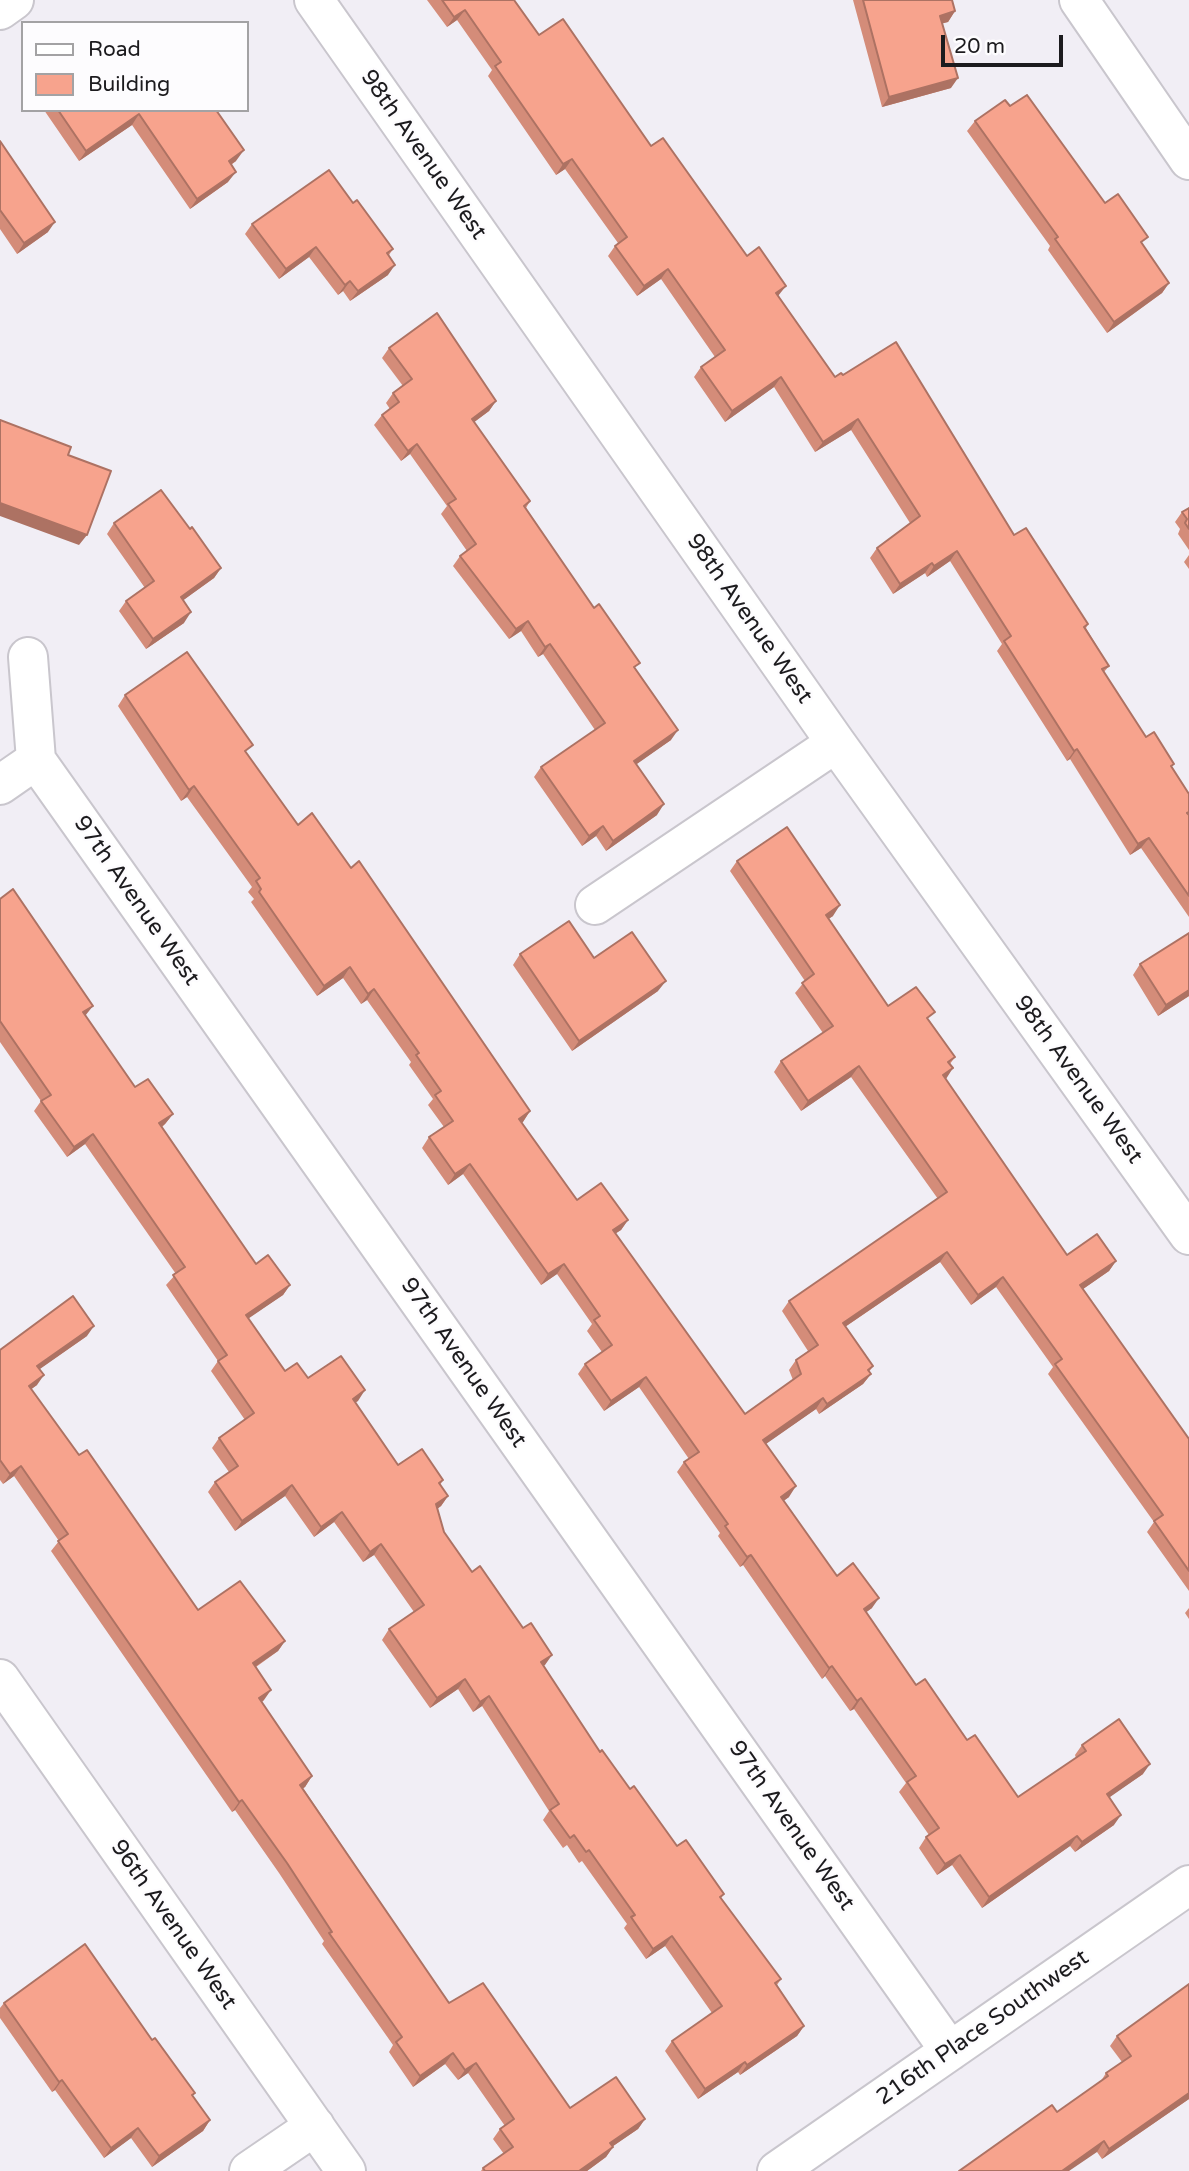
<!DOCTYPE html>
<style>
body{margin:0}
#map{position:relative;width:1189px;height:2171px;overflow:hidden;background:#f1eef5;font-family:"Varela Round",sans-serif}
canvas{display:block}
.legend{position:absolute;left:21px;top:21px;width:228px;height:91px;box-sizing:border-box;background:#fdfcfe;border:2px solid #a3a2a4;margin:0;padding:9px 12px;list-style:none;font-size:21px;color:#1c1b1e}
.legend li{display:flex;align-items:center;gap:14px;height:35px}
.legend b{width:35px;border:2px solid #a3a2a4}
.scale{position:absolute;left:941px;top:35px;width:122px;height:32px;box-sizing:border-box;border:4px solid #1c1b1e;border-top:0;padding-left:9px;font-size:21px;line-height:24px;white-space:nowrap;color:#1c1b1e;-webkit-text-stroke:5px #fdfcfe;paint-order:stroke}
</style>
<div id="map">
<canvas width="1189" height="2171"></canvas>
<ul class="legend">
<li><b style="height:9px;background:#fff"></b>Road</li>
<li><b style="height:19px;background:#f7a38d"></b>Building</li>
</ul>
<div class="scale">20 m</div>
</div>
<script>
const ctx = document.querySelector('canvas').getContext('2d');
ctx.lineJoin = 'round';
function shape(rows) {
  const path = new Path2D();
  for (const r of rows) {
    path.moveTo(r[0], r[1]);
    for (let i = 2; i < r.length; i += 2) path.lineTo(r[i], r[i + 1]);
  }
  return path;
}
function strokePath(path, color, width, dash) {
  ctx.strokeStyle = color;
  ctx.lineWidth = width;
  ctx.lineCap = dash ? 'butt' : 'round';
  ctx.setLineDash(dash || []);
  ctx.stroke(path);
}
function fill(path, color) {
  ctx.fillStyle = color;
  ctx.fill(path, 'evenodd');
}
function drawText(font, color, halo, rows, align = 'center') {
  ctx.font = font + ' "Varela Round",sans-serif';
  ctx.lineWidth = 5;
  ctx.setLineDash([]);
  ctx.textBaseline = 'middle';
  ctx.strokeStyle = halo;
  ctx.fillStyle = color;
  for (const [text, x, y, turn = 0] of rows) {
    ctx.save();
    ctx.translate(x, y);
    ctx.rotate((+turn || 0) * Math.PI / 180);
    ctx.textAlign = isNaN(turn) ? turn : align;
    if (halo) ctx.strokeText(text, 0, 0);
    ctx.fillText(text, 0, 0);
    ctx.restore();
  }
}
const minor = shape([
 [314,0,836,743,1189,1235],
 [1079,0,1189,160],
 [28,657,36,760,950,2051],
 [0,785,36,760],
 [595,905,836,743],
 [0,1679,346,2171],
 [249,2171,315,2126],
 [777,2171,1189,1885]
]);
const major = shape([
 [0,10,14,0]
]);
const wall = shape([
 [427,0,514,0,539,35,651,146,747,256,778,296,835,377,843,375,1014,535,1088,624,1086,628,1109,666,1104,672,1146,737,1172,767,1189,794,1189,917,1141,848,1130,855,1070,759,1067,761,997,651,1002,644,950,561,927,577,925,573,893,594,870,558,877,548,910,523,851,430,815,452,774,387,725,422,694,377,701,367,715,357,661,279,637,296,608,256,615,246,618,243,565,169,556,175,488,76,492,70,457,20,447,27],
 [853,0,952,0,955,11,948,22,942,23,951,88,882,107],
 [1010,106,1105,203,1143,245,1169,283,1162,293,1107,333,1048,250,1050,246,967,131,975,121],
 [44,110,216,110,236,161,231,165,228,182,190,209,132,125,79,161],
 [0,141,48,232,17,254,0,229],
 [353,203,393,249,389,255,388,275,350,301,343,291,338,295,309,257,279,279,245,234,252,224],
 [389,348,496,401,489,411,474,422,530,501,526,508,635,670,671,740,636,764,657,815,606,851,596,836,582,846,534,777,541,767,595,730,543,654,538,657,521,631,509,639,453,566,460,556,467,551,441,514,447,506,410,454,401,461,374,425,382,415,390,409,386,403,393,393,403,386,382,358],
 [1189,508,1189,550,1178,534,1180,529,1175,522,1182,512],
 [114,523,190,529,221,568,214,578,183,600,184,623,146,649,119,611,126,601,145,588,107,534],
 [1189,555,1189,569,1184,562],
 [125,695,247,754,298,825,351,868,530,1111,522,1123,577,1200,628,1220,621,1230,615,1233,745,1414,793,1380,789,1370,796,1360,808,1351,782,1311,789,1301,938,1199,851,1077,801,1111,774,1072,781,1061,823,1033,795,993,805,981,730,871,737,861,833,916,828,919,888,1006,929,1020,955,1057,950,1064,945,1079,1067,1255,1116,1261,1109,1271,1083,1289,1189,1439,1189,1591,1147,1532,1154,1522,1048,1374,1053,1367,996,1287,971,1305,940,1262,845,1327,873,1366,869,1372,871,1374,863,1384,819,1414,816,1409,765,1444,789,1497,783,1501,837,1576,872,1608,866,1612,916,1685,1018,1797,1076,1758,1075,1755,1082,1745,1143,1774,1109,1797,1114,1825,1075,1852,1070,1846,982,1908,952,1865,937,1875,919,1848,926,1837,929,1835,899,1792,906,1783,854,1709,850,1711,825,1676,822,1679,743,1565,740,1567,718,1536,720,1533,677,1472,684,1462,689,1459,639,1387,604,1411,578,1374,585,1364,602,1352,587,1331,592,1324,557,1274,541,1285,463,1174,448,1185,422,1148,429,1137,444,1127,428,1105,433,1099,409,1065,411,1062,367,1000,361,1004,343,978,317,996,251,902,254,899,248,892,252,887,187,797,181,801,118,706],
 [0,899,85,1016,135,1087,173,1114,165,1124,162,1127,256,1264,290,1285,283,1295,248,1318,285,1371,308,1378,358,1401,355,1402,398,1465,443,1480,440,1485,448,1496,441,1506,437,1509,444,1532,472,1572,544,1666,600,1752,677,1846,724,1894,721,1898,781,1979,777,1985,804,2026,797,2036,740,2075,738,2072,698,2099,665,2051,672,2041,712,2013,665,1946,646,1959,624,1928,627,1924,582,1861,579,1863,567,1845,563,1848,543,1820,549,1811,482,1706,473,1712,458,1689,430,1708,382,1640,389,1629,414,1612,374,1555,363,1562,334,1522,314,1537,285,1496,235,1531,208,1492,215,1482,229,1472,212,1448,219,1438,245,1420,211,1371,218,1361,166,1285,176,1274,85,1144,67,1157,34,1111,41,1101,0,1042],
 [1189,933,1189,996,1158,1016,1133,975,1140,964],
 [520,954,594,958,658,991,572,1051,513,965],
 [87,1336,39,1369,37,1385,31,1389,79,1455,198,1610,285,1641,278,1651,256,1667,264,1700,262,1702,312,1776,305,1787,303,1788,449,2003,570,2108,645,2119,638,2129,613,2146,613,2147,606,2157,587,2171,481,2171,483,2168,504,2154,493,2139,500,2129,505,2126,468,2073,458,2080,445,2064,413,2087,389,2052,393,2045,322,1944,324,1941,279,1873,235,1810,232,1812,51,1551,59,1541,14,1476,3,1484,0,1480,0,1350],
 [1189,1608,1189,1619,1185,1613],
 [1189,1984,1189,2099,1102,2159,1097,2152,1057,2112,1101,2081,1106,2073,1122,2062,1110,2046,1117,2036],
 [4,2003,193,2097,210,2120,203,2131,152,2167,131,2138,104,2158,55,2090,52,2092,0,2018,0,2008]
]);
const shadedWall = shape([
 [465,10,457,20,447,27,454,17],
 [955,11,948,22,933,26,940,16],
 [958,78,951,88,882,107,889,97],
 [139,114,132,125,79,161,86,151],
 [244,150,236,161,221,171,229,161],
 [572,159,565,169,556,175,563,164],
 [236,172,228,182,190,209,197,199],
 [55,222,48,232,17,254,24,243],
 [316,247,309,257,279,279,286,269],
 [395,265,388,275,350,301,358,291],
 [668,269,661,279,637,296,644,286],
 [350,281,343,291,338,295,345,285],
 [1169,283,1162,293,1107,333,1114,322],
 [786,286,778,296,776,293],
 [781,377,774,387,725,422,732,411],
 [496,401,489,411,465,429,472,419],
 [858,419,851,430,815,452,823,442],
 [417,444,410,454,401,461,408,451],
 [0,503,87,535,79,545,0,516],
 [957,551,950,561,927,577,934,566],
 [932,563,925,573,893,594,900,584],
 [221,568,214,578,174,607,181,597],
 [191,612,184,623,146,649,153,639],
 [528,621,521,631,509,639,516,629],
 [550,644,543,654,538,657,545,647],
 [678,730,671,740,627,771,634,761],
 [1077,749,1070,759,1067,761,1074,751],
 [194,786,187,797,181,801,189,790],
 [664,804,657,815,606,851,613,841],
 [603,826,596,836,582,846,589,836],
 [1149,838,1141,848,1130,855,1138,844],
 [840,905,833,916,818,926,826,915],
 [350,967,343,978,317,996,324,986],
 [666,981,658,991,572,1051,579,1041],
 [374,989,367,1000,361,1004,368,994],
 [1189,990,1189,996,1158,1016,1166,1005],
 [93,1006,85,1016,83,1012],
 [859,1066,851,1077,801,1111,808,1101],
 [953,1068,946,1079,936,1086,943,1075],
 [530,1111,523,1122,512,1130,519,1119],
 [173,1114,165,1124,152,1134,159,1123],
 [93,1134,85,1144,67,1157,74,1147],
 [470,1164,463,1174,448,1185,455,1174],
 [628,1220,621,1230,606,1240,613,1230],
 [947,1252,940,1262,836,1333,843,1323],
 [1116,1261,1109,1271,1073,1296,1080,1285],
 [564,1264,557,1274,541,1285,548,1274],
 [1003,1277,996,1287,971,1305,978,1295],
 [290,1285,283,1295,239,1325,246,1315],
 [94,1326,87,1336,30,1376,37,1366],
 [871,1374,863,1384,819,1414,827,1404],
 [44,1375,37,1385,22,1396,29,1386],
 [646,1377,639,1387,604,1411,611,1401],
 [365,1390,358,1401,345,1409,353,1399],
 [823,1398,816,1409,756,1451,763,1440],
 [21,1466,14,1476,3,1484,10,1474],
 [292,1485,285,1496,235,1531,242,1521],
 [796,1486,789,1497,774,1508,781,1497],
 [448,1496,441,1506,429,1515,436,1504],
 [342,1512,334,1522,314,1537,321,1527],
 [381,1544,374,1555,363,1562,370,1552],
 [751,1555,743,1565,740,1567,747,1557],
 [879,1598,872,1608,857,1619,864,1609],
 [285,1641,278,1651,246,1673,253,1663],
 [552,1655,545,1665,534,1672,541,1662],
 [832,1666,825,1676,822,1679,829,1668],
 [465,1679,458,1689,430,1708,437,1698],
 [271,1690,264,1700,252,1708,259,1698],
 [489,1696,482,1706,473,1712,480,1702],
 [861,1698,854,1709,850,1711,857,1701],
 [1150,1764,1143,1774,1100,1804,1107,1794],
 [312,1776,305,1787,293,1795,300,1785],
 [242,1800,235,1810,232,1812,239,1802],
 [1121,1815,1114,1825,1075,1852,1082,1842],
 [1077,1836,1070,1846,982,1908,989,1897],
 [960,1855,952,1865,937,1875,945,1864],
 [672,1936,665,1946,646,1959,653,1949],
 [804,2026,797,2036,740,2075,747,2065],
 [453,2053,445,2064,413,2087,420,2076],
 [745,2062,738,2072,698,2099,705,2089],
 [476,2063,468,2073,458,2080,465,2070],
 [62,2080,55,2090,52,2092,59,2082],
 [1189,2093,1189,2099,1102,2159,1109,2149],
 [645,2119,638,2129,603,2153,610,2143],
 [210,2120,203,2131,152,2167,159,2156],
 [138,2128,131,2138,104,2158,111,2148],
 [1104,2141,1097,2152,1069,2171,1062,2171],
 [613,2147,606,2157,587,2171,579,2171]
]);
const building = shape([
 [442,0,514,0,539,35,563,19,651,146,663,138,747,256,759,247,786,286,776,293,835,377,841,373,843,375,896,342,1014,535,1026,528,1088,624,1084,627,1109,666,1102,669,1146,737,1154,732,1174,764,1171,766,1189,794,1189,812,1187,813,1189,815,1189,896,1149,838,1138,844,1077,749,1074,751,1004,641,1011,636,957,551,934,566,932,563,900,584,877,548,920,516,858,419,823,442,781,377,732,411,701,367,725,350,668,269,644,286,615,246,627,237,572,159,563,164,495,66,501,62,465,10,454,17,442,0],
 [863,0,952,0,955,11,940,16,958,78,889,97,863,0],
 [1027,95,1105,203,1118,194,1148,237,1141,242,1169,283,1114,322,1055,239,1058,237,975,121,1005,100,1010,106,1027,95],
 [58,110,216,110,244,150,229,161,236,172,197,199,139,114,86,151,58,110],
 [0,141,55,222,24,243,0,210,0,141],
 [329,170,353,203,357,200,393,249,387,253,395,265,358,291,350,281,345,285,316,247,286,269,252,224,329,170],
 [437,313,496,401,472,419,530,501,524,506,594,608,599,604,640,663,634,667,678,730,634,761,664,804,613,841,603,826,589,836,541,767,605,723,550,644,545,647,528,621,516,629,460,556,476,544,448,504,456,499,417,444,408,451,382,415,399,402,393,393,412,379,389,348,437,313],
 [0,420,71,447,68,455,111,471,87,535,0,503,0,420],
 [161,490,190,529,192,527,221,568,181,597,191,612,153,639,126,601,154,581,114,523,161,490],
 [1189,508,1189,529,1185,523,1187,519,1182,512,1189,508],
 [187,652,253,745,245,751,298,825,312,813,351,868,359,861,530,1111,519,1119,577,1200,601,1183,628,1220,613,1230,745,1414,801,1374,796,1360,818,1345,789,1301,947,1192,859,1066,808,1101,781,1061,833,1026,802,983,814,974,737,861,787,827,840,905,826,915,888,1006,916,987,935,1012,927,1018,955,1057,948,1062,953,1068,943,1075,1067,1255,1097,1234,1116,1261,1080,1285,1189,1439,1189,1571,1154,1521,1163,1515,1055,1364,1062,1359,1003,1277,978,1295,947,1252,843,1323,873,1366,868,1370,871,1374,827,1404,823,1398,763,1440,796,1486,781,1497,837,1576,853,1563,879,1598,864,1609,916,1685,925,1679,967,1740,975,1735,1018,1797,1086,1751,1082,1745,1119,1719,1150,1764,1107,1794,1121,1815,1082,1842,1077,1836,989,1897,960,1855,945,1864,926,1837,939,1828,907,1782,916,1776,861,1698,857,1701,832,1666,829,1668,751,1555,747,1557,725,1526,728,1524,684,1462,699,1452,646,1377,611,1401,585,1364,612,1345,594,1320,600,1316,564,1264,548,1274,470,1164,455,1174,429,1137,453,1121,435,1095,441,1091,416,1055,419,1053,374,989,368,994,350,967,324,986,259,892,261,889,256,881,260,878,194,786,189,790,125,695,187,652],
 [13,889,93,1006,83,1012,135,1087,148,1079,173,1114,159,1123,256,1264,268,1255,290,1285,246,1315,285,1371,297,1363,308,1378,341,1356,365,1390,353,1399,398,1465,422,1449,443,1480,439,1483,448,1496,436,1504,444,1532,472,1572,480,1566,523,1628,531,1623,552,1655,541,1662,600,1752,602,1750,630,1789,634,1786,677,1846,686,1840,724,1894,720,1897,781,1979,775,1983,804,2026,747,2065,745,2062,705,2089,672,2041,722,2006,672,1936,653,1949,631,1917,635,1915,589,1850,586,1852,574,1835,570,1838,550,1810,559,1804,489,1696,480,1702,465,1679,437,1698,389,1629,424,1605,381,1544,370,1552,342,1512,321,1527,292,1485,242,1521,215,1482,238,1466,219,1438,254,1413,218,1361,227,1355,173,1275,185,1267,93,1134,74,1147,41,1101,51,1095,0,1021,0,899,13,889],
 [569,921,594,958,632,932,666,981,579,1041,520,954,569,921],
 [1189,933,1189,990,1166,1005,1140,964,1189,933],
 [73,1296,94,1326,37,1366,44,1375,29,1386,79,1455,87,1450,198,1610,240,1581,285,1641,253,1663,271,1690,259,1698,312,1776,300,1785,449,2003,483,1983,570,2108,616,2077,645,2119,610,2143,613,2147,579,2171,485,2171,483,2168,513,2147,500,2129,514,2119,476,2063,465,2070,453,2053,420,2076,396,2042,402,2037,329,1933,332,1932,287,1863,242,1800,239,1802,58,1541,68,1534,21,1466,10,1474,0,1460,0,1350,73,1296],
 [85,1944,152,2040,155,2038,195,2093,192,2095,210,2120,159,2156,138,2128,111,2148,62,2080,59,2082,4,2003,85,1944],
 [1189,1984,1189,2093,1109,2149,1104,2141,1062,2171,959,2171,1052,2105,1057,2112,1108,2076,1106,2073,1131,2056,1117,2036,1189,1984]
]);
const streetNames = [
 ["98th Avenue West",423,155,55],
 ["98th Avenue West",749,619,55],
 ["97th Avenue West",136,901,55],
 ["98th Avenue West",1078,1080,54],
 ["97th Avenue West",463,1363,55],
 ["97th Avenue West",791,1826,55],
 ["96th Avenue West",173,1925,55],
 ["216th Place Southwest",983,2028,-35]
];
strokePath(minor, '#c9c6cd', 42);
strokePath(major, '#c9c6cd', 42);
strokePath(minor, '#fff', 38);
strokePath(major, '#fff', 38);
fill(wall, '#d48c79');
fill(shadedWall, '#ad7263');
fill(building, '#f7a38d');
strokePath(building, '#ad7263', 2);
drawText('23px', '#1c1b1e', '#fdfcfe', streetNames);
</script>
